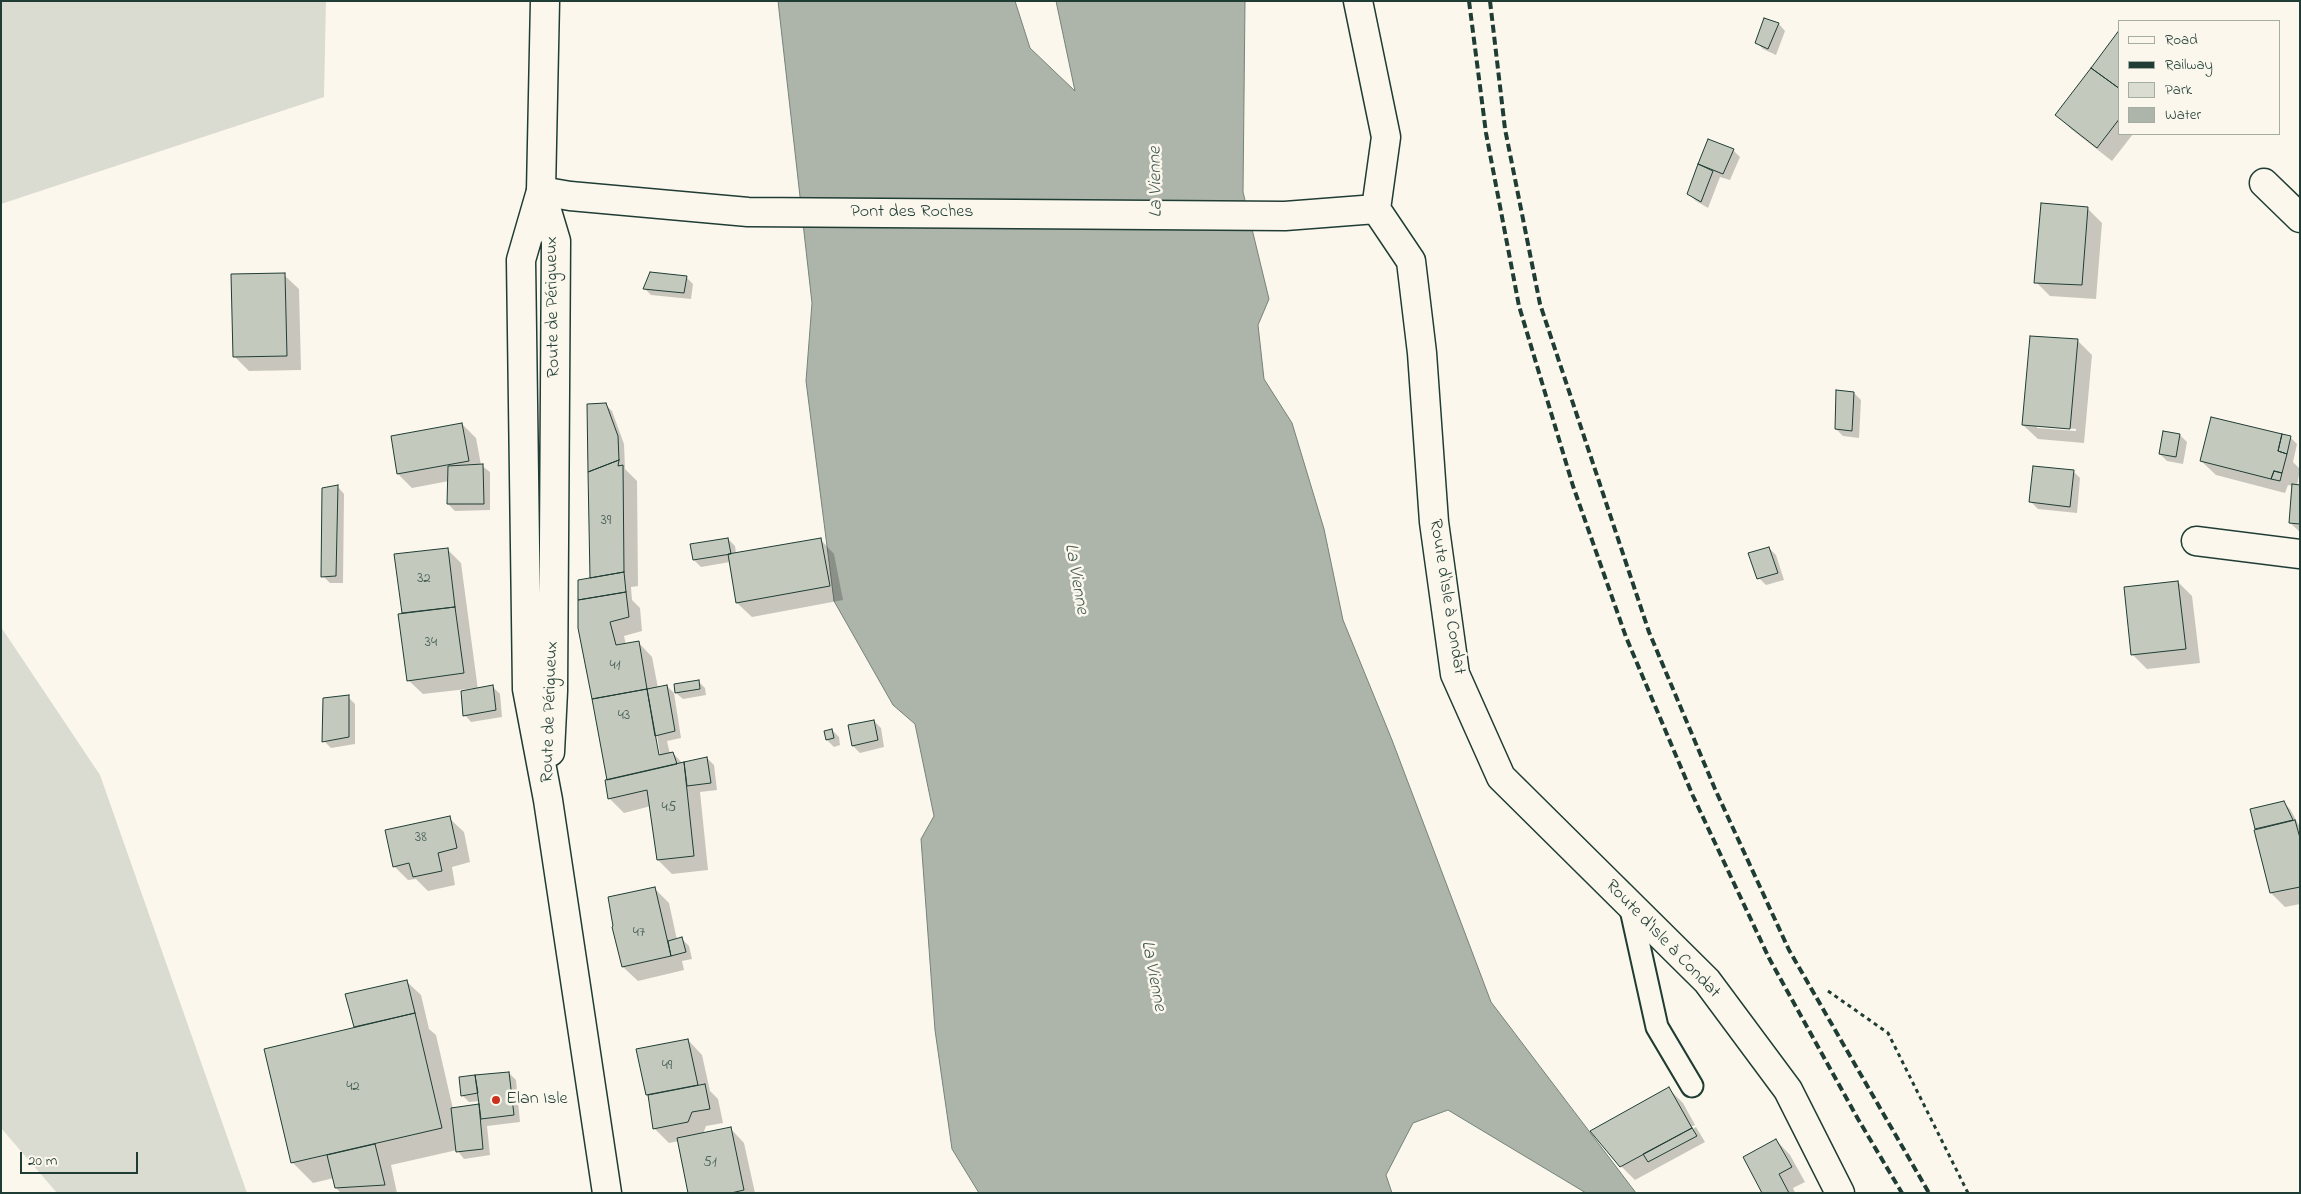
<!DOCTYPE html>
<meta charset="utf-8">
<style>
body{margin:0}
#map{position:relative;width:2301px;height:1194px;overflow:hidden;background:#fbf7ec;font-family:"Indie Flower",sans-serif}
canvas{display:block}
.frame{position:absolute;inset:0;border:2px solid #1f3d34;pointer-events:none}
.legend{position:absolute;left:2118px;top:20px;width:162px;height:115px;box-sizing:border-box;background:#fbf7ec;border:1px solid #a3ada2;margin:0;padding:6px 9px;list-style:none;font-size:15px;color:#1f3d34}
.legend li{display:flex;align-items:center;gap:10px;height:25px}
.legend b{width:25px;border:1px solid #a3ada2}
.scale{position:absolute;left:20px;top:1152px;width:118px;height:22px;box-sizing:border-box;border:2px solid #1f3d34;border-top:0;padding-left:6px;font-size:15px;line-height:18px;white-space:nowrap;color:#1f3d34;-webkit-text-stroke:4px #fbf7ec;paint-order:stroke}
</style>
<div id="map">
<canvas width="2301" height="1194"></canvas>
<div class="frame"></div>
<ul class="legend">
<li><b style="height:6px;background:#fbf7ec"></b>Road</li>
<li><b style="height:6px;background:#1f3d34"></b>Railway</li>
<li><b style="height:14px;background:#dbdcd1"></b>Park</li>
<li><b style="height:14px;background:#adb4aa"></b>Water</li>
</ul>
<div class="scale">20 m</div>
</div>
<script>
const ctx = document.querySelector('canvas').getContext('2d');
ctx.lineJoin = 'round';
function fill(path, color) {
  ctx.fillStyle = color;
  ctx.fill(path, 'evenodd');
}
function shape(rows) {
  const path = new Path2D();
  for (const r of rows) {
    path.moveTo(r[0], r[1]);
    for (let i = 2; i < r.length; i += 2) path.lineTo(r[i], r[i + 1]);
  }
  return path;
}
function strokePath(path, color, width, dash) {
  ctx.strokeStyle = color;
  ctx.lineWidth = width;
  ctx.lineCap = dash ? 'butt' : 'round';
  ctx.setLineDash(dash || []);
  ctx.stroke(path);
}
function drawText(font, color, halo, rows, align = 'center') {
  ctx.font = font + ' "Indie Flower",sans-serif';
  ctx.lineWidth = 5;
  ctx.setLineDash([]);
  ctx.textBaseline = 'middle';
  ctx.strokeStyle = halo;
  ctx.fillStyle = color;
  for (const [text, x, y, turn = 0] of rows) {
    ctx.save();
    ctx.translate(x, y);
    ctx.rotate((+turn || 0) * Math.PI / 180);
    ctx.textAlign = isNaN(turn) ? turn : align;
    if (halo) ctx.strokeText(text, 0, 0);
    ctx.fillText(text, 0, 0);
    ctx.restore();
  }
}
const green = shape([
 [1,1,326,1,324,97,1,204],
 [1,627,100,775,247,1193,57,1193,1,1128]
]);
const water = shape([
 [778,1,1015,1,1030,48,1075,91,1056,1,1245,1,1243,192,1269,299,1258,325,1264,379,1292,423,1324,529,1343,620,1392,740,1491,1002,1636,1193,1586,1193,1448,1110,1413,1123,1386,1175,1392,1193,979,1193,952,1149,935,1030,921,839,934,816,915,724,893,705,834,601,806,381,812,303,778,1]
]);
const shadow = shape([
 [1765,19,1779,24,1785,31,1776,55,1763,49,1756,42],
 [2120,31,2120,134,2133,134,2112,161,2071,129,2057,115],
 [1709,141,1733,150,1740,157,1730,180,1720,177,1708,208,1696,201,1689,194],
 [2087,208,2102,223,2096,299,2050,296,2036,282],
 [284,275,299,289,301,370,249,371,234,356],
 [686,277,693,284,691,299,651,295,644,288],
 [2078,341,2092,355,2084,443,2038,439,2023,425],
 [2037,425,2076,429,2076,431,2037,428],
 [1854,393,1861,400,1859,438,1843,436,1836,429],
 [605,404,612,411,624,444,625,469,637,481,638,586,631,587,632,600,640,608,642,631,624,636,626,645,638,642,652,657,658,688,667,686,674,693,681,738,667,741,670,754,673,753,683,764,707,758,714,765,717,790,700,792,708,870,672,874,658,860,651,806,624,813,610,799,593,579],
 [654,732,657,735,661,761,659,761],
 [462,424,476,438,481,465,490,472,490,510,455,511,448,504,449,481,412,488,398,474],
 [2164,432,2180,435,2187,442,2183,464,2167,461,2160,454],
 [2290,437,2297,444,2293,462,2300,469,2297,486,2300,486,2300,532,2290,523,2293,486,2288,485,2285,493,2216,475,2201,461],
 [2073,471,2080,478,2077,513,2038,509,2031,502],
 [338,487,344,494,343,583,330,583,323,576],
 [728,539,735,546,736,554,820,539,834,554,843,600,752,617,737,603,730,562,701,567,694,560],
 [1769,548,1776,555,1784,580,1766,585,1759,578],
 [447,549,461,563,478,690,493,687,500,694,502,717,471,722,465,715,476,688,423,694,408,680,403,614,395,555],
 [2178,582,2192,596,2200,663,2147,669,2132,654],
 [698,681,705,688,706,695,683,699,676,693],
 [348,697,355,704,355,744,331,748,324,741],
 [874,721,881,728,884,747,860,753,853,746,850,726],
 [832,730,839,737,840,745,834,747,827,740],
 [2283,802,2290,809,2300,827,2300,904,2285,907,2271,893,2252,810],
 [449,818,464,832,470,862,452,867,455,885,428,891,416,879,408,880,394,866],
 [655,889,669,903,677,940,682,939,689,946,692,959,682,961,684,970,638,981,623,967],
 [406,981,421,995,429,1029,436,1035,453,1109,480,1105,480,1101,469,1102,462,1095,509,1073,516,1080,520,1122,487,1126,490,1155,464,1159,457,1150,391,1165,397,1193,341,1193,336,1188,334,1178,313,1183,292,1162,356,1028,355,1027],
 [688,1040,702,1055,710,1091,718,1099,723,1123,706,1126,703,1134,730,1128,744,1143,755,1193,689,1193,679,1141,669,1143,655,1129,650,1098,647,1095],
 [1669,1089,1683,1103,1695,1125,1684,1130,1685,1133,1696,1127,1705,1142,1635,1180,1621,1166],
 [1776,1140,1790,1155,1805,1182,1793,1188,1795,1193,1763,1193]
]);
const building = shape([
 [1764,18,1779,23,1768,49,1755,43,1764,18],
 [2120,29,2120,89,2091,68,2120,29],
 [2091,68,2120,89,2120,118,2097,148,2055,115,2091,68],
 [1708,139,1734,149,1723,174,1698,164,1708,139],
 [1698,164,1713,171,1701,202,1687,194,1698,164],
 [2041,203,2088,207,2082,285,2034,283,2041,203],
 [650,272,687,276,684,293,643,289,650,272],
 [285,273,287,356,233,357,231,274,285,273],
 [2030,336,2078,339,2070,429,2022,425,2030,336],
 [1836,390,1854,392,1852,431,1835,429,1836,390],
 [606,403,618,436,619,460,588,472,587,404,606,403],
 [2211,417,2282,434,2278,451,2287,454,2282,473,2274,471,2271,479,2200,461,2211,417],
 [462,423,469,461,397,474,391,436,462,423],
 [2163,431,2180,434,2176,457,2159,454,2163,431],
 [2282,434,2291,436,2287,454,2278,451,2282,434],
 [619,460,618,466,623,465,624,572,590,578,588,472,619,460],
 [483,464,484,504,447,504,448,466,483,464],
 [2033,466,2074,470,2070,507,2029,502,2033,466],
 [2274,471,2282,473,2280,481,2271,479,2274,471],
 [2292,484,2300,485,2300,524,2289,523,2292,484],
 [338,485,336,576,321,577,322,488,338,485],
 [728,538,731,554,693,560,690,544,728,538],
 [821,538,830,586,736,603,728,554,821,538],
 [1769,547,1778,573,1757,579,1748,553,1769,547],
 [448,548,455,607,402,613,394,554,448,548],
 [624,572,626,592,578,600,578,580,624,572],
 [2178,581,2186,649,2131,655,2124,587,2178,581],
 [626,592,629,617,610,622,616,645,639,641,647,689,592,699,578,628,578,600,626,592],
 [455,607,464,673,407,681,398,614,455,607],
 [699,680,700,689,675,693,674,684,699,680],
 [493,685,496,710,463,716,461,691,493,685],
 [667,685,675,731,655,736,647,689,667,685],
 [647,689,659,755,673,752,677,764,607,780,592,699,647,689],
 [349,695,349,737,322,742,323,698,349,695],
 [874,720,878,740,852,746,848,725,874,720],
 [832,729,834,738,826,740,824,731,832,729],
 [707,757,711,783,687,786,684,762,707,757],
 [684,762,694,856,657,860,647,790,608,799,605,780,684,762],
 [2284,801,2293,820,2255,829,2250,809,2284,801],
 [450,816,457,848,438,853,442,871,413,877,409,863,393,867,385,830,450,816],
 [2295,820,2300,838,2300,887,2270,893,2254,830,2295,820],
 [655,887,671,956,622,967,612,927,613,926,608,897,655,887],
 [682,937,686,952,671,956,668,941,682,937],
 [407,980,415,1013,354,1027,345,994,407,980],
 [415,1013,442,1128,291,1163,264,1049,415,1013],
 [688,1039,698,1085,646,1095,636,1049,688,1039],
 [509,1072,514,1115,481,1119,475,1075,509,1072],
 [475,1075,478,1093,461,1096,459,1077,475,1075],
 [705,1084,710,1109,692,1112,688,1122,653,1129,648,1095,705,1084],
 [1669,1087,1692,1128,1620,1167,1590,1131,1669,1087],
 [479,1104,483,1149,456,1152,451,1108,479,1104],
 [731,1127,744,1190,731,1193,688,1193,677,1138,731,1127],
 [1692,1128,1697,1136,1648,1162,1643,1154,1692,1128],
 [1776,1139,1792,1167,1779,1174,1789,1193,1762,1193,1743,1157,1776,1139],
 [375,1144,385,1185,335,1188,327,1155,375,1144]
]);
const path = shape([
 [1828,991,1888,1033,1968,1193]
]);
const service = shape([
 [1630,905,1657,1027,1692,1086]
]);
const minor = shape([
 [2264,183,2300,218],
 [2196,541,2300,554]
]);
const tertiary = shape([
 [1358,1,1386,137,1376,209],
 [541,191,570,196,748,212,1285,216,1376,209,1411,261,1422,353,1434,522,1455,674,1501,777,1707,981,1788,1090,1840,1193]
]);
const primary = shape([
 [545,1,541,191,521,260,527,689,548,800,607,1193],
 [541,191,556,241,553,691,550,752]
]);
const rail = shape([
 [1469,1,1486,133,1519,306,1573,486,1626,637,1693,796,1769,958,1858,1119,1902,1193],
 [1490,1,1505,129,1540,304,1649,632,1715,789,1789,950,1929,1193]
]);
const markers = [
 [496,1100,5,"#c8321e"]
];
const numberNames = [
 ["39",606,522],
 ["32",424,580],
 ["34",431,644],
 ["41",615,667],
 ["43",624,717],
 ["45",669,809],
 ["38",421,839],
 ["47",639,934],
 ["49",667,1067],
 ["42",353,1088],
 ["51",710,1164]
];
const streetNames = [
 ["Pont des Roches",912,213],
 ["Route de Périgueux",554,307,-91],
 ["Route d'Isle à Condat",1446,597,81],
 ["Route de Périgueux",551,712,-88],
 ["Route d'Isle à Condat",1662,940,46]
];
const poiNames = [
 ["Elan Isle",506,1100]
];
const waterNames = [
 ["La Vienne",1157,182,-91],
 ["La Vienne",1075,579,80],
 ["La Vienne",1152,976,79]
];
fill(green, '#dbdcd1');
fill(water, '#adb4aa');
strokePath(water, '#74847b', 1);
fill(shadow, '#0003');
fill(building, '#c4c9be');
strokePath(building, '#1f3d34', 1);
strokePath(service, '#1f3d34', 25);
strokePath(minor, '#1f3d34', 31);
strokePath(tertiary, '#1f3d34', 31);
strokePath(primary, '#1f3d34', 31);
strokePath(path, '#1f3d34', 3, [4, 4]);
strokePath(service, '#fbf7ec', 21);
strokePath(minor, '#fbf7ec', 28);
strokePath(tertiary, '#fbf7ec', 28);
strokePath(primary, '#fbf7ec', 28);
strokePath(rail, '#1f3d34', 4, [8, 4]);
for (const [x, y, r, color] of markers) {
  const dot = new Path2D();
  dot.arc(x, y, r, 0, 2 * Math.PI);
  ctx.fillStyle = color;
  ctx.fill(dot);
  strokePath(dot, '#fbf7ec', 2);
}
drawText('15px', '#486056', null, numberNames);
drawText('18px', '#1f3d34', '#fbf7ec', streetNames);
drawText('18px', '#1f3d34', '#fbf7ec', poiNames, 'left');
drawText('italic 19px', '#425b52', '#fbf7ec', waterNames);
</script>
